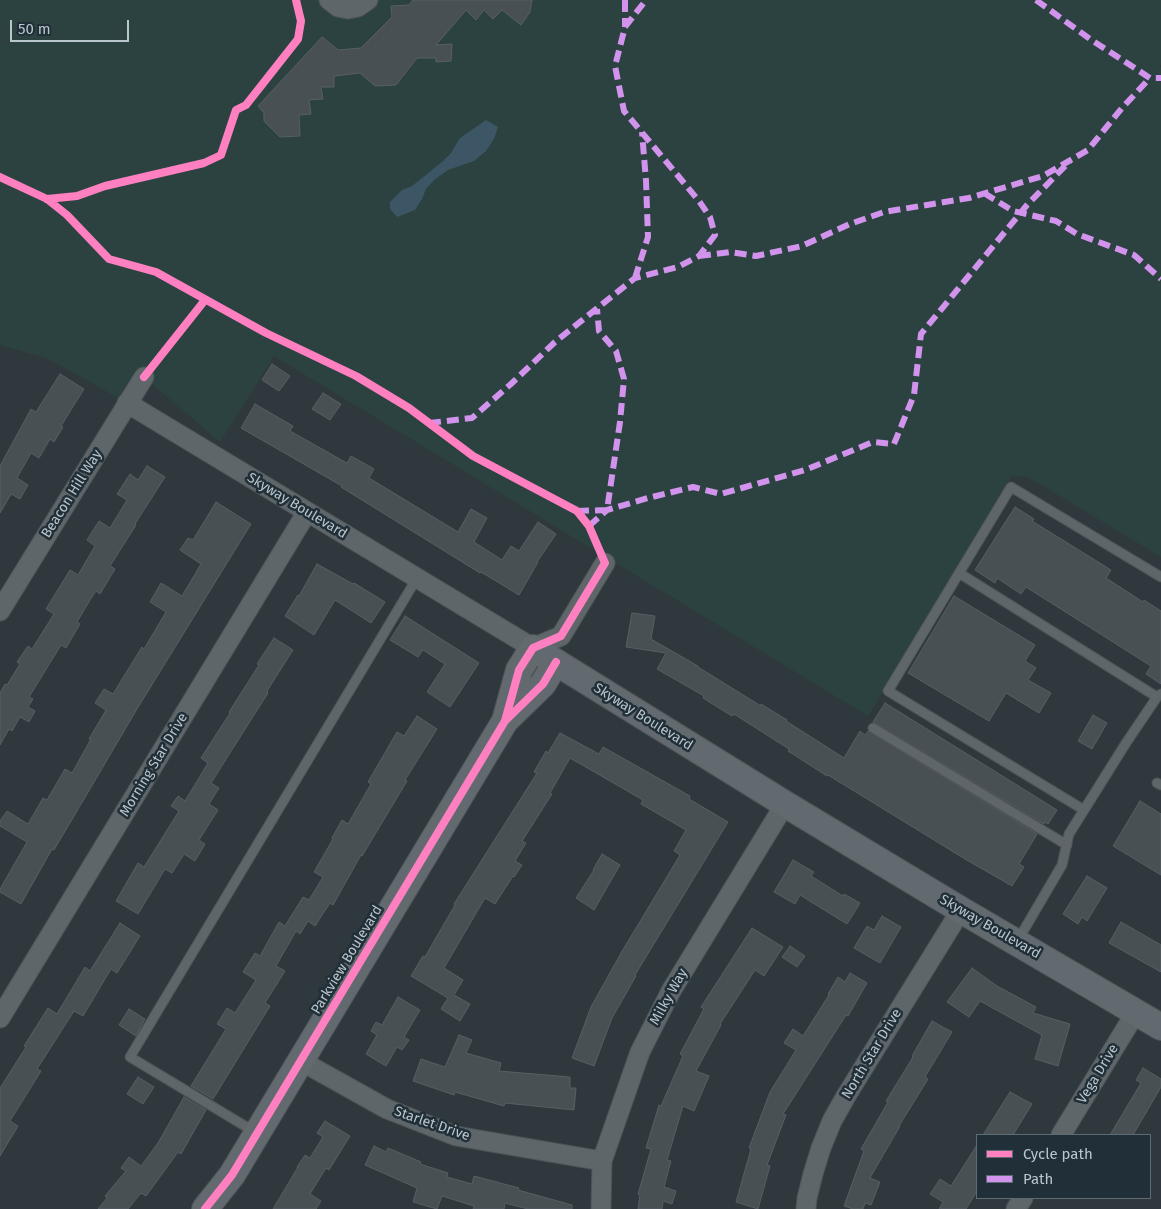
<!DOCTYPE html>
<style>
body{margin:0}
#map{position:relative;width:1161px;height:1209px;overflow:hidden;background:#2f383d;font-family:"Fira Sans",sans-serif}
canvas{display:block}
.legend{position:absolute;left:976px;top:1134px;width:175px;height:65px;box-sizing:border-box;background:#212f38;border:1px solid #5e6b73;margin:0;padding:6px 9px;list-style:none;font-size:15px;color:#bac5cc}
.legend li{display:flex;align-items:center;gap:10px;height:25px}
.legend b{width:25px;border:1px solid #5e6b73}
.scale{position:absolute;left:10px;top:20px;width:119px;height:22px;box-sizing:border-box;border:2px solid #bac5cc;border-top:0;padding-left:6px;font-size:15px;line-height:18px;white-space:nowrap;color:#bac5cc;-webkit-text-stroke:4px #212f38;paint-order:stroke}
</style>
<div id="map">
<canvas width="1161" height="1209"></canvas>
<ul class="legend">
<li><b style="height:6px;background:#ff80c0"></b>Cycle path</li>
<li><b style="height:6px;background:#d193ec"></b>Path</li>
</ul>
<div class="scale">50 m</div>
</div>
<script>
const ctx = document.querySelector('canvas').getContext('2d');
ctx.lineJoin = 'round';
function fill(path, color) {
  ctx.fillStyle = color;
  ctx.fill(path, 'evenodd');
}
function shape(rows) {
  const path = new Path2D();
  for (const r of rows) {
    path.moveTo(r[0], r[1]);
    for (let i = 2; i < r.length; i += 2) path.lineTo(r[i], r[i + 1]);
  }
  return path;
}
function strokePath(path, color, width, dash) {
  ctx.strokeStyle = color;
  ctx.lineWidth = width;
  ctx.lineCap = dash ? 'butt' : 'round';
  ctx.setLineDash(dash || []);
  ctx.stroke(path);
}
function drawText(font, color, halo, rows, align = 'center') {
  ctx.font = font + ' "Fira Sans",sans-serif';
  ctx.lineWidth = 5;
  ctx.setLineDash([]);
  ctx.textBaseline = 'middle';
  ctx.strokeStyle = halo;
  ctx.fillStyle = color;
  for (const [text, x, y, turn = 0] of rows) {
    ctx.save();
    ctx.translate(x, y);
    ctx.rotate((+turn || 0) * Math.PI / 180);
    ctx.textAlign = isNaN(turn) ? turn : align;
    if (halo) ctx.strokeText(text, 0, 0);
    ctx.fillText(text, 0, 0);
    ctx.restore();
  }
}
const green = shape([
 [0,0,1161,0,1161,64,1159,67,1161,68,1161,557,1028,477,1012,476,868,716,274,356,220,442,144,377,127,403,49,359,0,345]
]);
const water = shape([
 [486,120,498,127,494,139,486,151,474,161,448,170,434,180,426,189,422,199,415,210,397,217,390,209,390,202,402,190,412,186,442,162,451,153,460,138]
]);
const building = shape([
 [413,0,532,0,530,12,521,25,502,10,493,19,484,10,476,20,466,10,436,45,452,44,451,61,436,62,436,58,417,58,396,85,375,86,360,73,334,76,334,87,321,87,323,99,309,100,311,114,299,115,300,136,280,137,264,121,264,113,258,106,322,37,338,50,361,48,392,17,391,6,409,5,413,0],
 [272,364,290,376,279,391,262,380,272,364],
 [60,374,84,389,61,426,63,427,54,442,50,439,39,458,31,453,17,478,28,485,20,499,11,494,0,513,0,466,31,409,36,412,60,374],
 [323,393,341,404,330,420,312,409,323,393],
 [255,404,293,426,290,431,347,463,351,456,374,469,369,478,458,532,471,509,487,518,474,542,502,560,511,546,519,551,538,522,556,534,537,562,538,562,519,595,481,572,480,573,341,487,342,486,241,428,255,404],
 [147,466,165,477,135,524,136,525,110,566,115,569,100,594,96,591,90,600,77,622,80,624,66,648,61,645,29,697,33,699,28,707,35,711,29,722,20,717,12,731,9,729,0,745,0,693,5,684,7,685,20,664,17,662,28,646,32,649,54,614,46,609,70,570,78,575,95,546,87,540,99,521,110,528,127,500,117,494,130,474,138,480,147,466],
 [216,502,251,524,137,709,54,850,52,849,21,904,0,892,0,889,27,842,0,826,0,821,7,811,28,824,43,798,47,800,65,769,72,773,91,739,89,739,106,710,95,703,104,689,113,694,142,647,144,649,166,612,150,602,161,583,182,596,201,564,180,550,188,538,193,540,216,502],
 [1015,507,1034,519,1032,521,1111,570,1106,578,1143,602,1144,600,1161,611,1161,684,1146,674,1151,666,1026,587,1021,594,997,578,995,583,975,570,1015,507],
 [317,564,353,584,354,583,385,602,371,623,335,600,314,635,285,616,298,595,299,596,317,564],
 [954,596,1035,645,1025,661,1036,668,1028,680,1051,693,1039,713,1006,693,989,721,908,673,954,596],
 [632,613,655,616,651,639,698,666,698,667,761,706,761,704,787,720,786,721,844,758,860,731,865,735,868,731,1037,834,1019,864,1024,867,1012,886,965,859,828,775,827,776,788,751,789,749,734,714,732,716,703,698,704,696,657,669,666,653,626,647,632,613],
 [405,616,479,663,450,707,427,692,445,664,423,650,418,657,390,640,405,616],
 [274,638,293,650,267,691,268,693,211,783,219,788,209,804,218,810,199,840,205,844,195,861,184,854,172,873,165,869,138,914,116,901,138,863,144,867,179,811,171,806,178,796,185,801,208,763,201,758,230,713,229,712,259,665,257,664,274,638],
 [885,703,1057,810,1048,824,1045,822,1044,824,873,722,885,703],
 [1093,715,1107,723,1092,749,1078,741,1093,715],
 [417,716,437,729,405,780,407,781,362,856,361,855,333,905,330,903,315,926,308,921,300,934,296,931,276,966,285,971,265,1003,270,1006,213,1099,191,1086,226,1029,217,1024,227,1008,235,1013,256,980,243,972,255,953,260,956,279,922,285,926,303,897,309,900,323,877,314,872,333,839,332,838,342,820,348,824,371,784,368,782,397,732,404,736,417,716],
 [560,733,599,754,603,747,690,796,689,799,728,822,635,975,636,976,612,1018,594,1066,572,1058,591,1007,621,953,680,855,674,851,686,830,641,804,643,800,570,758,550,793,552,794,522,841,526,843,515,861,522,865,514,877,513,876,495,904,485,898,444,968,463,980,454,995,470,1004,460,1021,441,1009,448,998,411,976,423,956,425,957,455,905,454,904,537,773,534,772,546,751,548,753,560,733],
 [1140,801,1161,814,1161,875,1113,846,1140,801],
 [602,854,620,865,594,910,576,898,594,870,593,870,602,854],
 [793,860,814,872,811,876,843,896,844,894,860,903,847,924,800,895,795,904,774,892,793,860],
 [1087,876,1107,888,1087,921,1082,917,1078,924,1063,914,1087,876],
 [882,916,901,927,880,963,854,948,867,926,874,930,882,916],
 [1121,922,1161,945,1161,972,1109,943,1121,922],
 [120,923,140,936,117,973,111,969,83,1016,74,1011,37,1069,41,1071,10,1121,18,1126,0,1156,0,1088,26,1047,24,1046,48,1008,57,1014,85,967,90,971,120,923],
 [752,928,783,947,764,976,755,970,720,1024,721,1025,696,1071,709,1076,694,1111,683,1106,667,1160,671,1161,664,1187,676,1191,672,1204,663,1201,662,1209,638,1209,640,1195,638,1194,651,1149,646,1148,659,1105,661,1106,683,1056,680,1054,704,1009,701,1007,752,928],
 [790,946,805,956,797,967,782,957,790,946],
 [972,968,997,986,1036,1007,1033,1013,1070,1024,1058,1066,1035,1059,1042,1035,980,1001,969,1017,947,1002,972,968],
 [850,973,867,983,848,1016,846,1015,783,1114,786,1115,767,1165,770,1166,758,1209,736,1202,751,1149,749,1148,770,1092,796,1050,784,1043,793,1029,803,1036,829,995,828,994,838,977,845,982,850,973],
 [398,997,420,1010,404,1037,409,1040,402,1050,397,1047,386,1066,366,1054,377,1035,371,1031,376,1022,382,1025,398,997],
 [129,1009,145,1019,136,1036,119,1025,129,1009],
 [932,1021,952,1032,925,1077,928,1079,899,1126,900,1126,870,1178,880,1182,871,1205,865,1203,863,1209,853,1209,844,1206,864,1151,861,1149,888,1102,886,1101,913,1057,912,1056,932,1021],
 [459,1035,472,1040,466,1053,501,1063,499,1071,570,1077,570,1088,576,1088,574,1110,505,1103,504,1106,455,1092,454,1095,413,1081,421,1059,445,1067,459,1035],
 [1143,1068,1161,1079,1161,1087,1133,1135,1110,1135,1141,1083,1136,1080,1143,1068],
 [138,1077,154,1087,143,1104,127,1094,138,1077],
 [1010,1092,1032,1104,1013,1135,983,1135,1010,1092],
 [184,1097,206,1110,181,1154,178,1152,146,1196,141,1193,128,1209,98,1209,107,1198,105,1196,126,1171,121,1168,129,1157,141,1166,158,1143,184,1097],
 [325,1121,350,1136,329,1170,326,1168,310,1194,321,1201,316,1209,273,1209,298,1167,297,1167,305,1155,310,1158,323,1137,317,1133,325,1121],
 [977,1145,977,1191,966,1209,939,1209,943,1202,930,1194,940,1179,951,1186,977,1145],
 [374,1146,386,1152,388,1148,421,1162,420,1164,448,1173,447,1177,472,1184,474,1176,519,1188,518,1190,572,1205,572,1209,528,1209,505,1203,504,1209,473,1209,474,1206,442,1196,437,1209,413,1202,417,1188,365,1165,374,1146]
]);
const lane = shape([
 [959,573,1157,697],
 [873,728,1067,845],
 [1157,783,1161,785],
 [1084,810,888,691,1011,487,1161,577],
 [1018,940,1062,865,1069,834,1126,743,1157,697,1161,694],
 [255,1132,130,1057,417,578]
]);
const street = shape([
 [329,0,338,7,348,9,358,7,368,0],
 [127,403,533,648,561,636,605,563],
 [0,611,144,377],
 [0,1018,307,512],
 [301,1061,387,1109,456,1136,602,1161],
 [1061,1135,1136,1012],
 [601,1209,602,1161,640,1052,671,991,785,804],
 [806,1209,807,1198,813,1174,821,1148,832,1121,846,1096,961,910],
 [1016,1209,1023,1198]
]);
const secondary = shape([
 [505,721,519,670,533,648,785,804,961,910,1161,1027],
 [205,1209,232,1175,505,721,543,684,556,662]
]);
const quiet = shape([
 [625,0,625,27],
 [1036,0,1090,39,1150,78,1161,78],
 [984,193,1013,211,1056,221,1077,234,1134,255,1161,279],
 [699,256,730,252,756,256,802,246,850,224,884,212,969,198,1043,176,1088,150,1122,108,1150,78],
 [635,278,648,237,646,181,642,132],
 [429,423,472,418,511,384,555,342,635,278,678,267,699,256,715,235,710,217,699,201,624,111,615,66,625,27,646,0],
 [577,511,607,510,620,422,624,379,616,351,599,331,597,309],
 [589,526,607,510,648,498,693,487,721,494,805,470,873,442,894,444,914,395,921,334,1027,205,1070,161]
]);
const cycleway = shape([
 [0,177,47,199,67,215,109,259,156,272,266,333,356,376,409,408,473,456,577,511,589,526,605,563,561,636,533,648,519,670,505,721],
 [47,199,77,196,105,186,204,163,221,155,236,110,246,105,298,39,301,21,296,0],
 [144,377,205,300],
 [205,1209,232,1175,505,721,543,684,556,662]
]);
const streetNames = [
 ["Beacon Hill Way",72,494,-58],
 ["Skyway Boulevard",297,506,31],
 ["Skyway Boulevard",643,717,32],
 ["Morning Star Drive",154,765,-59],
 ["Skyway Boulevard",990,927,30],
 ["Parkview Boulevard",347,960,-59],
 ["Milky Way",669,997,-61],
 ["North Star Drive",872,1054,-59],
 ["Vega Drive",1098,1074,-59],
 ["Starlet Drive",432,1124,19]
];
fill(green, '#2c4240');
fill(water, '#3c5665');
fill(building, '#485054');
strokePath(building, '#575f64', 1);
strokePath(lane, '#4d5357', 11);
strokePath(street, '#4d5357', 21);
strokePath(secondary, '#4d5357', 28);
strokePath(lane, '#5f666a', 9);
strokePath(street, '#5f666a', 19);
strokePath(secondary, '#636a6f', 26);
strokePath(quiet, '#d193ec', 6, [12, 6]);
strokePath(cycleway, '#ff80c0', 8);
drawText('14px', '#bac5cc', '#212f38', streetNames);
</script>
